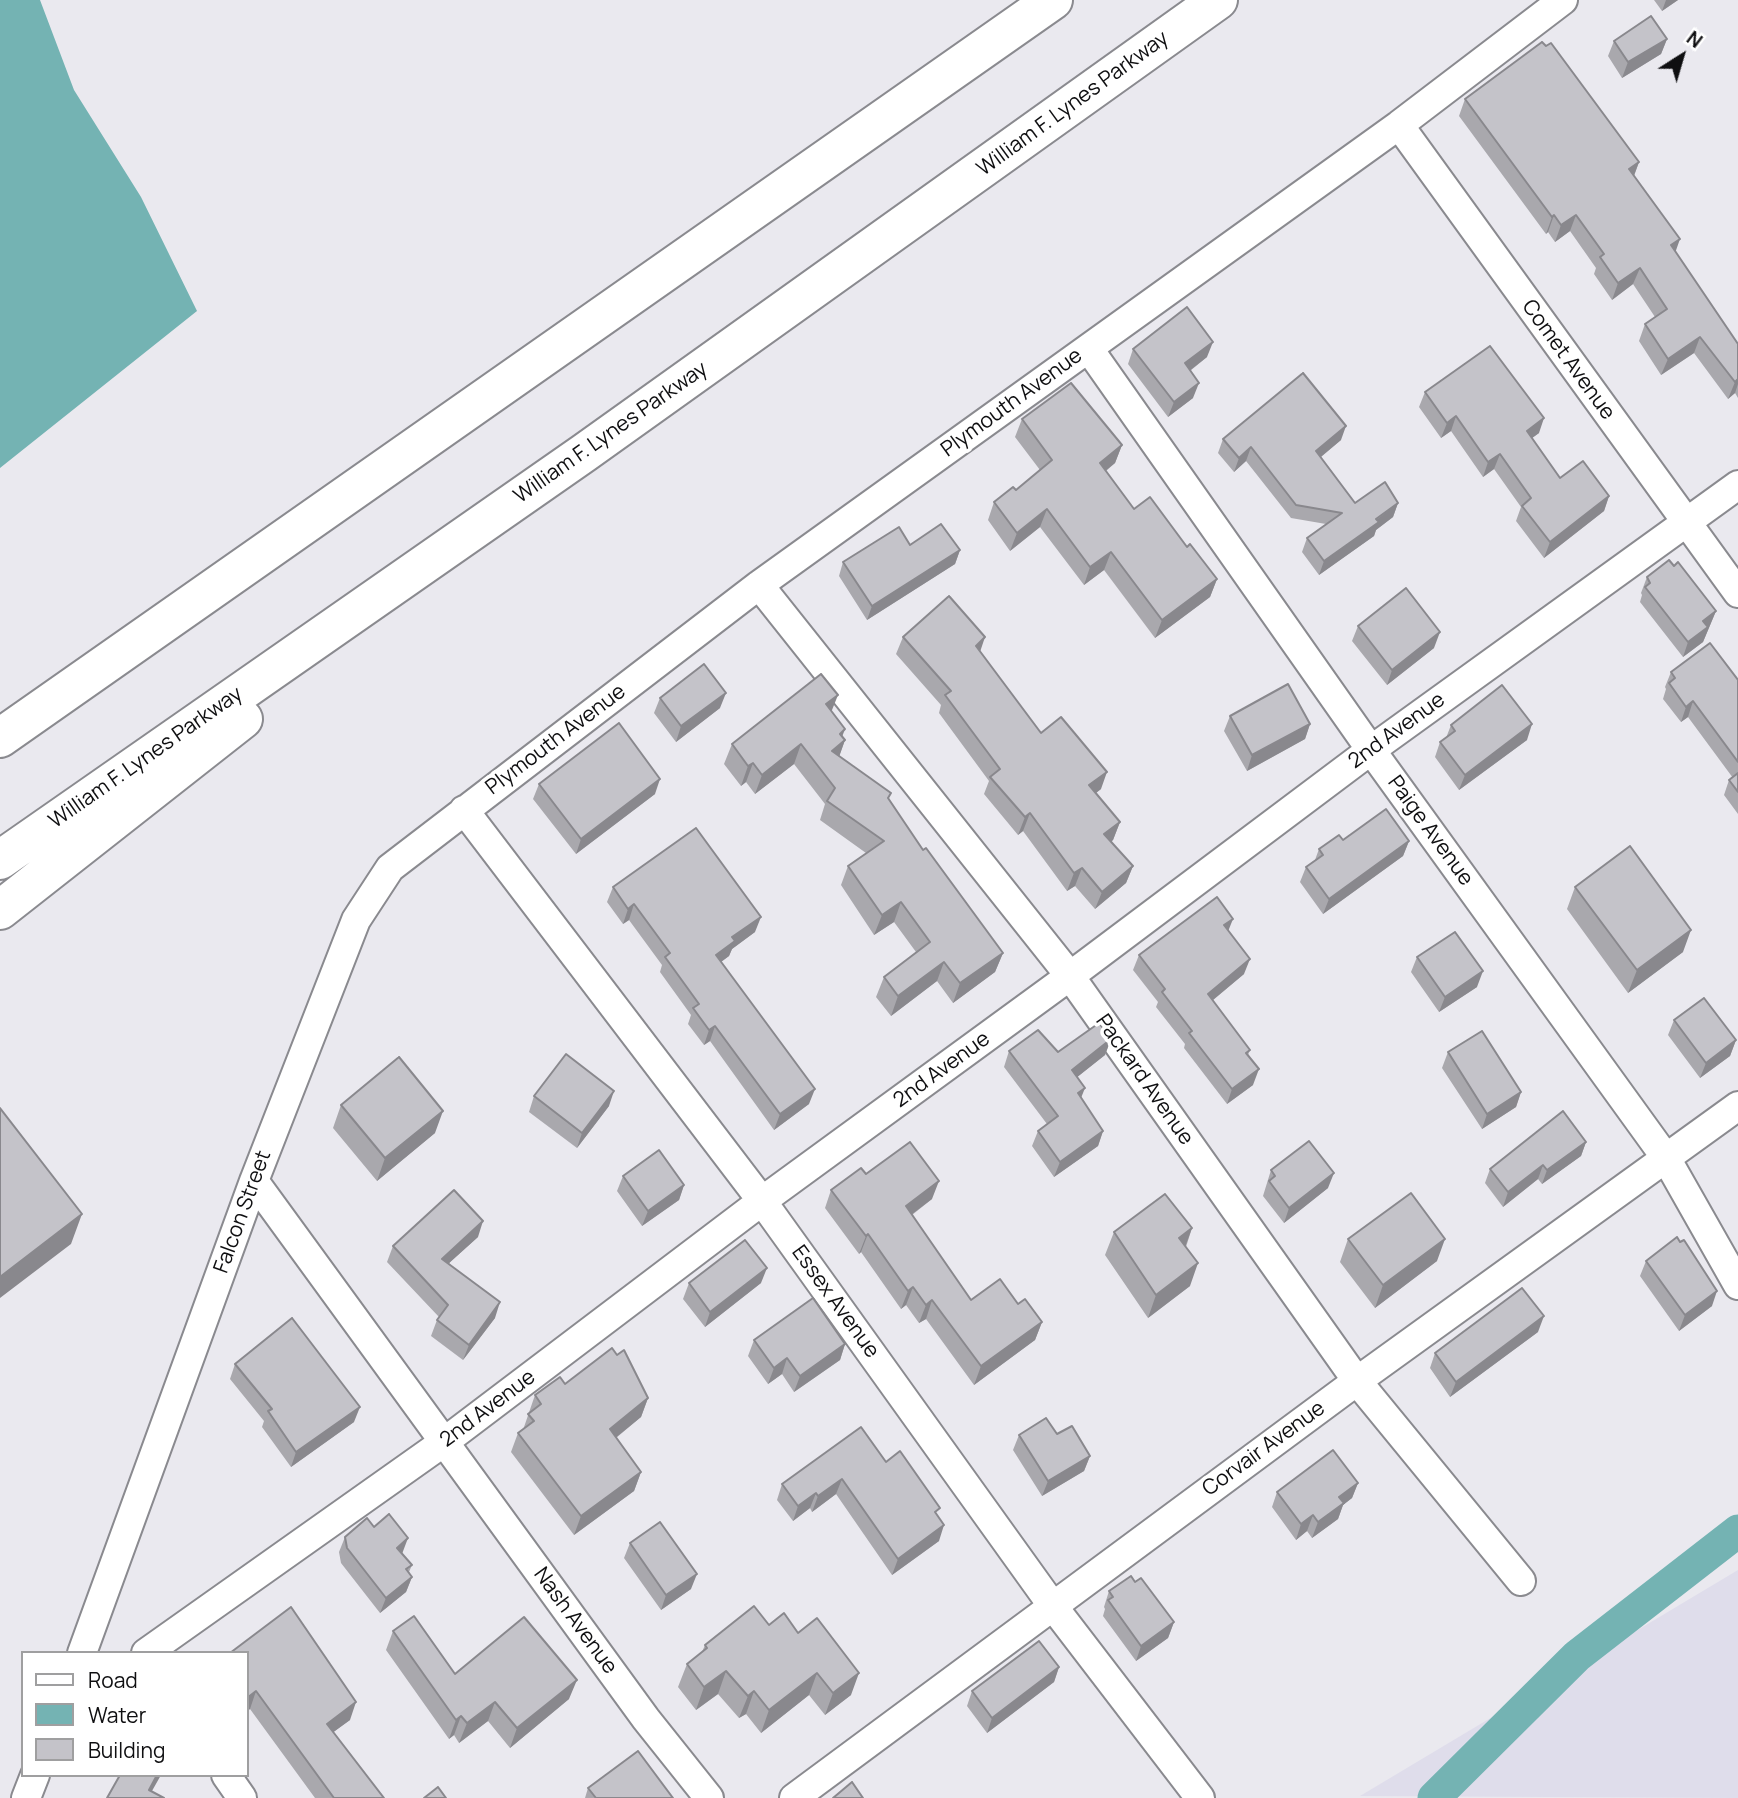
<!DOCTYPE html>
<style>
body{margin:0}
#map{position:relative;width:1738px;height:1798px;overflow:hidden;background:#eae9ef;font-family:Manrope,sans-serif}
canvas{display:block}
.legend{position:absolute;left:21px;top:1651px;width:228px;height:126px;box-sizing:border-box;background:#fff;border:2px solid #9f9fa0;margin:0;padding:9px 12px;list-style:none;font-size:21px;color:#0f0f11}
.legend li{display:flex;align-items:center;gap:14px;height:35px}
.legend b{width:35px;border:2px solid #9f9fa0}
.north{position:absolute;left:1647px;top:21px;width:70px;height:70px;-webkit-text-stroke:5px #fff;paint-order:stroke;rotate:37deg;font-size:19px;font-weight:700;line-height:28px;text-align:center;color:#0f0f11}
.north::after{content:'';display:block;margin:auto;width:24px;height:32px;background:#0f0f11;clip-path:polygon(50% 0,100% 100%,50% 72%,0 100%)}
</style>
<div id="map">
<canvas width="1738" height="1798"></canvas>
<ul class="legend">
<li><b style="height:9px;background:#fff"></b>Road</li>
<li><b style="height:19px;background:#74b3b3"></b>Water</li>
<li><b style="height:19px;background:#c4c3c9"></b>Building</li>
</ul>
<div class="north">N</div>
</div>
<script>
const ctx = document.querySelector('canvas').getContext('2d');
ctx.lineJoin = 'round';
function fill(path, color) {
  ctx.fillStyle = color;
  ctx.fill(path, 'evenodd');
}
function shape(rows) {
  const path = new Path2D();
  for (const r of rows) {
    path.moveTo(r[0], r[1]);
    for (let i = 2; i < r.length; i += 2) path.lineTo(r[i], r[i + 1]);
  }
  return path;
}
function strokePath(path, color, width, dash) {
  ctx.strokeStyle = color;
  ctx.lineWidth = width;
  ctx.lineCap = dash ? 'butt' : 'round';
  ctx.setLineDash(dash || []);
  ctx.stroke(path);
}
function drawText(font, color, halo, rows, align = 'center') {
  ctx.font = font + ' Manrope,sans-serif';
  ctx.lineWidth = 7;
  ctx.setLineDash([]);
  ctx.textBaseline = 'middle';
  ctx.strokeStyle = halo;
  ctx.fillStyle = color;
  for (const [text, x, y, turn = 0] of rows) {
    ctx.save();
    ctx.translate(x, y);
    ctx.rotate((+turn || 0) * Math.PI / 180);
    ctx.textAlign = isNaN(turn) ? turn : align;
    if (halo) ctx.strokeText(text, 0, 0);
    ctx.fillText(text, 0, 0);
    ctx.restore();
  }
}
const built = shape([
 [1738,1570,1738,1798,1360,1796]
]);
const water = shape([
 [0,0,40,0,74,90,141,197,197,311,0,468]
]);
const canal = shape([
 [1434,1798,1577,1656,1738,1531]
]);
const minor = shape([
 [1399,125,1738,593],
 [1089,349,1371,750,1666,1158,1738,1285],
 [759,585,1070,976,1357,1381,1521,1581],
 [464,810,762,1201,1052,1605,1200,1798],
 [254,1181,646,1719,709,1798],
 [82,1653,254,1181,356,920,390,868,759,585,1399,125,1563,0],
 [146,1653,444,1442,762,1201,1070,976,1371,750,1738,485],
 [226,1775,242,1798],
 [26,1798,35,1775],
 [794,1798,1357,1381,1738,1106]
]);
const motorway = shape([
 [0,738,1053,0],
 [0,860,584,453,1218,0],
 [0,910,243,719]
]);
const wall = shape([
 [1654,0,1678,0,1662,11],
 [1667,39,1661,54,1622,78,1608,56,1614,41],
 [1465,99,1639,162,1634,176,1675,251,1738,344,1738,398,1735,393,1728,399,1694,353,1661,375,1639,341,1645,324,1655,317,1633,284,1612,300,1594,274,1596,268,1570,231,1555,242,1548,232,1546,234,1459,116],
 [1133,349,1207,357,1190,371,1193,398,1168,417,1128,364],
 [1425,392,1539,433,1532,438,1560,478,1609,496,1604,511,1544,558,1516,521,1521,507,1494,469,1483,477,1451,431,1441,438,1419,407],
 [1022,419,1122,445,1115,463,1106,471,1134,509,1187,547,1217,579,1210,597,1155,638,1104,570,1084,585,1040,527,1010,551,988,520,994,502,1016,490,1040,470,1015,437],
 [1223,439,1341,440,1321,457,1355,503,1398,503,1393,517,1376,530,1374,536,1319,575,1302,552,1307,538,1326,524,1291,518,1246,461,1234,472,1218,453],
 [910,545,960,550,955,564,867,620,839,576,843,562],
 [1647,577,1716,611,1703,642,1683,657,1640,602,1642,595,1641,593],
 [1358,626,1434,648,1387,685,1352,641],
 [903,637,980,651,1041,733,1101,789,1096,793,1120,822,1113,840,1111,842,1133,866,1126,883,1095,909,1075,886,1067,891,1023,831,1018,835,984,794,989,781,939,713,941,705,896,654],
 [1671,672,1738,680,1738,814,1724,795,1729,780,1733,778,1688,717,1681,722,1663,699,1666,689,1665,687],
 [660,698,720,708,676,742,654,713],
 [832,712,842,736,845,740,839,756,889,799,923,850,1003,953,995,972,953,1003,937,981,891,1016,876,997,884,977,916,952,894,922,874,935,841,885,848,866,866,853,820,820,825,804,794,764,755,794,746,782,741,786,724,764,732,744],
 [1230,716,1310,724,1305,739,1247,771,1224,731],
 [1451,725,1527,740,1459,790,1435,757,1440,742,1446,738],
 [539,784,655,794,576,854,533,799],
 [1343,840,1409,841,1403,856,1323,914,1300,882,1306,867,1315,860,1319,849],
 [613,887,755,932,732,949,729,956,721,962,809,1104,774,1130,710,1041,704,1045,688,1024,691,1015,660,972,662,965,629,920,623,924,607,902],
 [1575,887,1683,952,1628,993,1567,909],
 [1228,930,1244,974,1212,1001,1250,1050,1248,1055,1253,1085,1227,1104,1184,1048,1185,1044,1156,1007,1158,1002,1133,970,1139,955],
 [1417,957,1477,987,1439,1012,1411,972],
 [1674,1020,1736,1040,1730,1056,1700,1078,1668,1035],
 [1111,1039,1105,1055,1077,1077,1081,1098,1103,1131,1098,1146,1054,1177,1032,1146,1038,1131,1047,1124,1004,1067,1009,1051,1058,1052],
 [1448,1052,1521,1092,1516,1107,1482,1129,1442,1068],
 [534,1096,609,1106,577,1148,529,1112],
 [341,1105,435,1133,377,1181,333,1128],
 [1586,1142,1581,1156,1542,1184,1538,1179,1503,1207,1485,1183,1490,1169],
 [1271,1170,1328,1188,1284,1223,1263,1196],
 [866,1174,932,1199,912,1215,971,1300,1018,1304,1042,1322,1035,1340,974,1385,926,1319,919,1323,906,1305,901,1309,861,1252,859,1254,825,1208,831,1190],
 [623,1176,684,1185,679,1200,642,1226,617,1191],
 [1192,1228,1186,1247,1190,1286,1148,1318,1105,1255,1114,1232],
 [478,1237,449,1263,495,1318,463,1360,431,1336,437,1320,439,1317,387,1262,393,1246],
 [1348,1239,1437,1261,1375,1308,1340,1262],
 [1646,1261,1712,1306,1679,1331,1640,1276],
 [689,1283,761,1283,705,1327,683,1299],
 [1538,1332,1450,1397,1430,1368,1435,1353],
 [754,1340,845,1344,840,1360,794,1392,782,1374,768,1384,748,1356],
 [235,1364,354,1422,291,1467,262,1427,264,1421,230,1379],
 [565,1384,648,1398,641,1417,616,1438,641,1472,634,1491,574,1535,511,1452,518,1433,523,1430,535,1395],
 [1057,1434,1090,1456,1084,1471,1042,1496,1013,1450,1019,1435],
 [886,1462,937,1515,939,1541,892,1575,836,1494,812,1512,810,1508,793,1521,777,1500,782,1484],
 [1358,1483,1352,1498,1343,1505,1338,1519,1312,1538,1307,1531,1296,1540,1272,1507,1277,1492],
 [374,1527,402,1554,412,1565,409,1572,412,1577,406,1592,380,1613,341,1563,339,1552,345,1537],
 [630,1543,691,1589,661,1610,624,1558],
 [1109,1591,1174,1622,1168,1638,1136,1661,1103,1616,1105,1609,1104,1607],
 [769,1625,798,1633,851,1695,825,1715,809,1695,761,1733,746,1714,739,1718,718,1694,696,1710,678,1687,687,1664,702,1652,705,1645],
 [393,1631,455,1674,569,1699,510,1748,488,1721,459,1743,454,1735,449,1739,386,1650],
 [247,1653,350,1720,333,1732,384,1798,315,1798,250,1709,247,1711],
 [1059,1667,1054,1682,987,1733,967,1706,972,1691],
 [588,1788,673,1798,585,1798]
]);
const shadedWall = shape([
 [1666,0,1678,0,1662,11],
 [1667,39,1661,54,1622,78,1628,62],
 [1639,162,1633,178,1629,169],
 [1554,215,1548,232,1546,234,1552,217],
 [1576,215,1570,231,1555,242,1561,225],
 [1680,239,1674,256,1671,245],
 [1640,268,1633,284,1612,300,1618,283],
 [1700,337,1694,353,1661,375,1668,359],
 [1213,342,1207,357,1179,379,1185,363],
 [1738,379,1738,384,1735,393,1728,399,1735,382],
 [1199,383,1193,398,1168,417,1174,402],
 [1456,416,1451,431,1441,438,1447,423],
 [1544,418,1539,433,1521,446,1527,431],
 [1346,426,1341,440,1311,465,1316,451],
 [1122,445,1115,463,1093,481,1100,463],
 [1251,447,1246,461,1234,472,1239,458],
 [1500,454,1494,469,1483,477,1488,462],
 [1609,496,1604,511,1544,558,1550,542],
 [1398,503,1393,517,1376,530,1374,536,1319,575,1324,561],
 [1047,509,1040,527,1010,551,1017,533],
 [960,550,955,564,867,620,872,606],
 [1111,552,1104,570,1084,585,1090,567],
 [1217,579,1210,597,1155,638,1162,620],
 [1716,611,1703,642,1683,657,1688,642,1703,621],
 [1440,632,1434,648,1387,685,1392,670],
 [985,637,979,655,976,646],
 [726,693,720,708,676,742,681,726],
 [838,695,830,715,826,704],
 [1693,701,1688,717,1681,722,1686,707],
 [1310,724,1305,739,1247,771,1252,755],
 [1532,724,1527,740,1459,790,1465,775],
 [845,729,839,745,845,740,838,760,832,751,840,734],
 [801,744,794,764,755,794,762,775],
 [753,763,746,782,741,786,748,766],
 [1107,772,1101,789,1083,803,1089,785],
 [660,779,655,794,576,854,581,839],
 [1030,813,1023,831,1018,835,1025,817],
 [1120,822,1113,840,1097,851,1104,834],
 [1409,841,1403,856,1323,914,1329,899],
 [1133,866,1126,883,1095,909,1102,892],
 [1082,868,1075,886,1067,891,1074,873],
 [901,902,894,922,874,935,882,915],
 [634,904,629,920,623,924,628,909],
 [761,917,755,932,732,949,729,956,710,970,716,955,732,937],
 [1233,919,1227,934,1224,925],
 [1691,930,1683,952,1628,993,1637,970],
 [1003,953,995,972,953,1003,960,983],
 [1250,959,1244,974,1202,1009,1208,994],
 [944,962,937,981,891,1016,898,996],
 [1483,971,1477,987,1439,1012,1445,997],
 [715,1026,710,1041,704,1045,709,1030],
 [1111,1039,1105,1055,1066,1086,1072,1070],
 [1736,1040,1730,1056,1700,1078,1706,1063],
 [1259,1069,1253,1085,1227,1104,1232,1089],
 [1085,1088,1079,1103,1078,1093],
 [815,1089,809,1104,774,1130,780,1114],
 [614,1091,609,1106,577,1148,582,1133],
 [1521,1092,1516,1107,1482,1129,1487,1114],
 [443,1111,435,1133,377,1181,385,1158],
 [1103,1131,1098,1146,1054,1177,1060,1162],
 [1586,1142,1581,1156,1542,1184,1547,1170],
 [1543,1165,1538,1179,1503,1207,1508,1192],
 [1334,1173,1328,1188,1284,1223,1289,1208],
 [939,1181,932,1199,899,1224,906,1206],
 [684,1185,679,1200,642,1226,648,1211],
 [82,1214,71,1244,0,1298,0,1277],
 [483,1221,478,1237,437,1274,442,1259],
 [1192,1228,1184,1250,1179,1238],
 [868,1234,861,1252,859,1254,866,1236],
 [1445,1239,1437,1261,1375,1308,1383,1285],
 [1198,1263,1190,1286,1148,1318,1156,1295],
 [767,1268,761,1283,705,1327,710,1312],
 [913,1287,906,1305,901,1309,908,1291],
 [1717,1291,1712,1306,1679,1331,1685,1315],
 [932,1300,926,1319,919,1323,926,1305],
 [500,1302,495,1318,463,1360,469,1345],
 [1544,1316,1538,1332,1450,1397,1456,1382],
 [1042,1322,1035,1340,974,1385,981,1366],
 [845,1344,840,1360,794,1392,800,1376],
 [787,1358,782,1374,768,1384,774,1368],
 [648,1398,641,1417,603,1448,610,1429],
 [360,1407,354,1422,291,1467,296,1452],
 [1090,1456,1084,1471,1042,1496,1048,1481],
 [641,1472,634,1491,574,1535,581,1516],
 [842,1479,836,1494,812,1512,818,1496],
 [1358,1483,1352,1498,1343,1505,1338,1519,1312,1538,1318,1522,1339,1497],
 [816,1493,810,1508,793,1521,798,1506],
 [1313,1515,1307,1531,1296,1540,1301,1524],
 [944,1525,939,1541,892,1575,898,1559],
 [408,1538,402,1554,397,1548],
 [697,1574,691,1589,661,1610,666,1595],
 [412,1577,406,1592,380,1613,386,1598],
 [1174,1622,1168,1638,1136,1661,1141,1646],
 [1059,1667,1054,1682,987,1733,992,1718],
 [726,1671,718,1694,696,1710,704,1687],
 [817,1673,809,1695,761,1733,769,1710],
 [859,1673,851,1695,825,1715,833,1693],
 [577,1680,569,1699,510,1748,517,1728],
 [256,1691,250,1709,247,1711,247,1698],
 [754,1691,746,1714,739,1718,748,1696],
 [356,1702,350,1720,320,1742,327,1724],
 [495,1702,488,1721,459,1743,467,1723],
 [461,1716,454,1735,449,1739,456,1720],
 [157,1775,161,1775,148,1798,149,1790]
]);
const building = shape([
 [1651,16,1667,39,1628,62,1614,41,1651,16],
 [1542,42,1546,46,1551,43,1639,162,1629,169,1680,239,1671,245,1738,344,1738,379,1735,382,1700,337,1668,359,1645,324,1667,309,1640,268,1618,283,1600,257,1604,254,1576,215,1561,225,1554,215,1552,217,1465,99,1542,42],
 [1187,307,1213,342,1185,363,1199,383,1174,402,1133,349,1187,307],
 [1490,346,1544,418,1527,431,1560,478,1583,461,1609,496,1550,542,1522,506,1531,498,1500,454,1488,462,1456,416,1447,423,1425,392,1490,346],
 [1303,373,1346,426,1316,451,1355,503,1385,482,1398,503,1376,519,1379,522,1324,561,1307,538,1342,513,1296,505,1251,447,1239,458,1223,439,1303,373],
 [1071,383,1122,445,1100,463,1134,509,1150,497,1187,547,1190,544,1217,579,1162,620,1111,552,1090,567,1047,509,1017,533,994,502,1013,487,1016,490,1052,460,1022,419,1071,383],
 [941,524,960,550,872,606,843,562,899,527,910,545,941,524],
 [1669,560,1674,566,1678,562,1716,611,1703,621,1708,627,1688,642,1645,587,1650,583,1647,577,1669,560],
 [1406,588,1440,632,1392,670,1358,626,1406,588],
 [949,596,985,637,976,646,1041,733,1061,717,1107,772,1089,785,1120,822,1104,834,1133,866,1102,892,1082,868,1074,873,1030,813,1025,817,990,777,1000,769,945,695,951,691,903,637,949,596],
 [1710,643,1738,680,1738,762,1693,701,1686,707,1669,683,1675,678,1671,672,1710,643],
 [704,664,726,693,681,726,660,698,704,664],
 [821,674,838,695,826,704,845,729,840,734,845,740,832,751,891,793,888,798,923,850,926,848,1003,953,960,983,944,962,898,996,884,977,930,942,901,902,882,915,848,866,884,841,827,801,835,788,801,744,762,775,753,763,748,766,732,744,821,674],
 [1288,684,1310,724,1252,755,1230,716,1288,684],
 [1502,685,1532,724,1465,775,1440,742,1455,731,1451,725,1502,685],
 [619,723,660,779,581,839,539,784,619,723],
 [1738,773,1738,792,1729,780,1738,773],
 [1386,809,1409,841,1329,899,1306,867,1323,855,1319,849,1339,835,1343,840,1386,809],
 [696,828,761,917,732,937,735,941,716,955,815,1089,780,1114,715,1026,709,1030,693,1008,699,1004,665,957,670,953,634,904,628,909,613,887,696,828],
 [1630,846,1691,930,1637,970,1575,887,1630,846],
 [1217,897,1233,919,1224,925,1250,959,1208,994,1250,1050,1246,1053,1259,1069,1232,1089,1189,1033,1192,1031,1162,992,1165,989,1139,955,1217,897],
 [1455,932,1483,971,1445,997,1417,957,1455,932],
 [1704,998,1736,1040,1706,1063,1674,1020,1704,998],
 [1099,1023,1111,1039,1072,1070,1085,1088,1078,1093,1103,1131,1060,1162,1038,1131,1058,1116,1009,1051,1038,1030,1058,1052,1099,1023],
 [1482,1031,1521,1092,1487,1114,1448,1052,1482,1031],
 [566,1054,614,1091,582,1133,534,1096,566,1054],
 [399,1057,443,1111,385,1158,341,1105,399,1057],
 [0,1108,82,1214,0,1277,0,1108],
 [1563,1111,1586,1142,1547,1170,1543,1165,1508,1192,1490,1169,1563,1111],
 [1309,1141,1334,1173,1289,1208,1269,1181,1275,1176,1271,1170,1309,1141],
 [910,1142,939,1181,906,1206,971,1300,1000,1279,1018,1304,1025,1299,1042,1322,981,1366,932,1300,926,1305,913,1287,908,1291,868,1234,866,1236,831,1190,861,1168,866,1174,910,1142],
 [659,1150,684,1185,648,1211,623,1176,659,1150],
 [454,1190,483,1221,442,1259,500,1302,469,1345,437,1320,448,1305,393,1246,454,1190],
 [1411,1193,1445,1239,1383,1285,1348,1239,1411,1193],
 [1165,1194,1192,1228,1179,1238,1198,1263,1156,1295,1114,1232,1165,1194],
 [1677,1237,1680,1242,1684,1240,1717,1291,1685,1315,1646,1261,1677,1237],
 [745,1240,767,1268,710,1312,689,1283,745,1240],
 [1522,1288,1544,1316,1456,1382,1435,1353,1522,1288],
 [813,1298,845,1344,800,1376,787,1358,774,1368,754,1340,813,1298],
 [292,1318,360,1407,296,1452,268,1411,272,1409,235,1364,292,1318],
 [612,1348,617,1355,624,1350,648,1398,610,1429,641,1472,581,1516,518,1433,534,1421,528,1414,541,1404,535,1395,560,1377,565,1384,612,1348],
 [1046,1418,1057,1434,1072,1426,1090,1456,1048,1481,1019,1435,1046,1418],
 [861,1427,886,1462,900,1451,940,1508,935,1512,944,1525,898,1559,842,1479,818,1496,816,1493,798,1506,782,1484,861,1427],
 [1333,1450,1358,1483,1339,1497,1344,1503,1318,1522,1313,1515,1301,1524,1277,1492,1333,1450],
 [389,1514,408,1538,397,1548,412,1565,406,1569,412,1577,386,1598,347,1548,345,1537,367,1518,374,1527,389,1514],
 [660,1522,697,1574,666,1595,630,1543,660,1522],
 [1131,1576,1135,1582,1141,1578,1174,1622,1141,1646,1108,1600,1113,1597,1109,1591,1131,1576],
 [754,1606,769,1625,784,1613,798,1633,817,1618,859,1673,833,1693,817,1673,769,1710,754,1691,748,1696,726,1671,704,1687,687,1664,707,1648,705,1645,754,1606],
 [291,1607,356,1702,327,1724,384,1798,334,1798,256,1691,247,1698,247,1653,230,1653,291,1607],
 [414,1616,455,1674,524,1617,577,1680,517,1728,495,1702,467,1723,461,1716,456,1720,393,1631,414,1616],
 [1039,1641,1059,1667,992,1718,972,1691,1039,1641],
 [638,1751,673,1798,596,1798,588,1788,638,1751],
 [120,1775,157,1775,149,1790,164,1798,107,1798,120,1775],
 [852,1782,863,1798,833,1798,852,1782],
 [438,1787,446,1798,424,1798,438,1787]
]);
const streetNames = [
 ["William F. Lynes Parkway",1073,104,-36],
 ["Comet Avenue",1568,360,54],
 ["Plymouth Avenue",1012,403,-36],
 ["William F. Lynes Parkway",611,433,-35],
 ["2nd Avenue",1397,731,-36],
 ["Plymouth Avenue",556,740,-37],
 ["William F. Lynes Parkway",146,758,-35],
 ["Paige Avenue",1430,831,54],
 ["2nd Avenue",942,1070,-36],
 ["Packard Avenue",1144,1080,55],
 ["Falcon Street",243,1212,-70],
 ["Essex Avenue",835,1302,54],
 ["2nd Avenue",488,1409,-37],
 ["Corvair Avenue",1264,1449,-36],
 ["Nash Avenue",575,1621,54]
];
fill(built, '#dfddeb');
fill(water, '#74b3b3');
strokePath(canal, '#74b3b3', 33);
strokePath(minor, '#8a8a8f', 32);
strokePath(motorway, '#8a8a8f', 42);
strokePath(minor, '#fff', 28);
strokePath(motorway, '#fff', 38);
fill(wall, '#a9a8ad');
fill(shadedWall, '#89888d');
fill(building, '#c4c3c9');
strokePath(building, '#89888d', 2);
drawText('21px', '#0f0f11', '#fff', streetNames);
</script>
